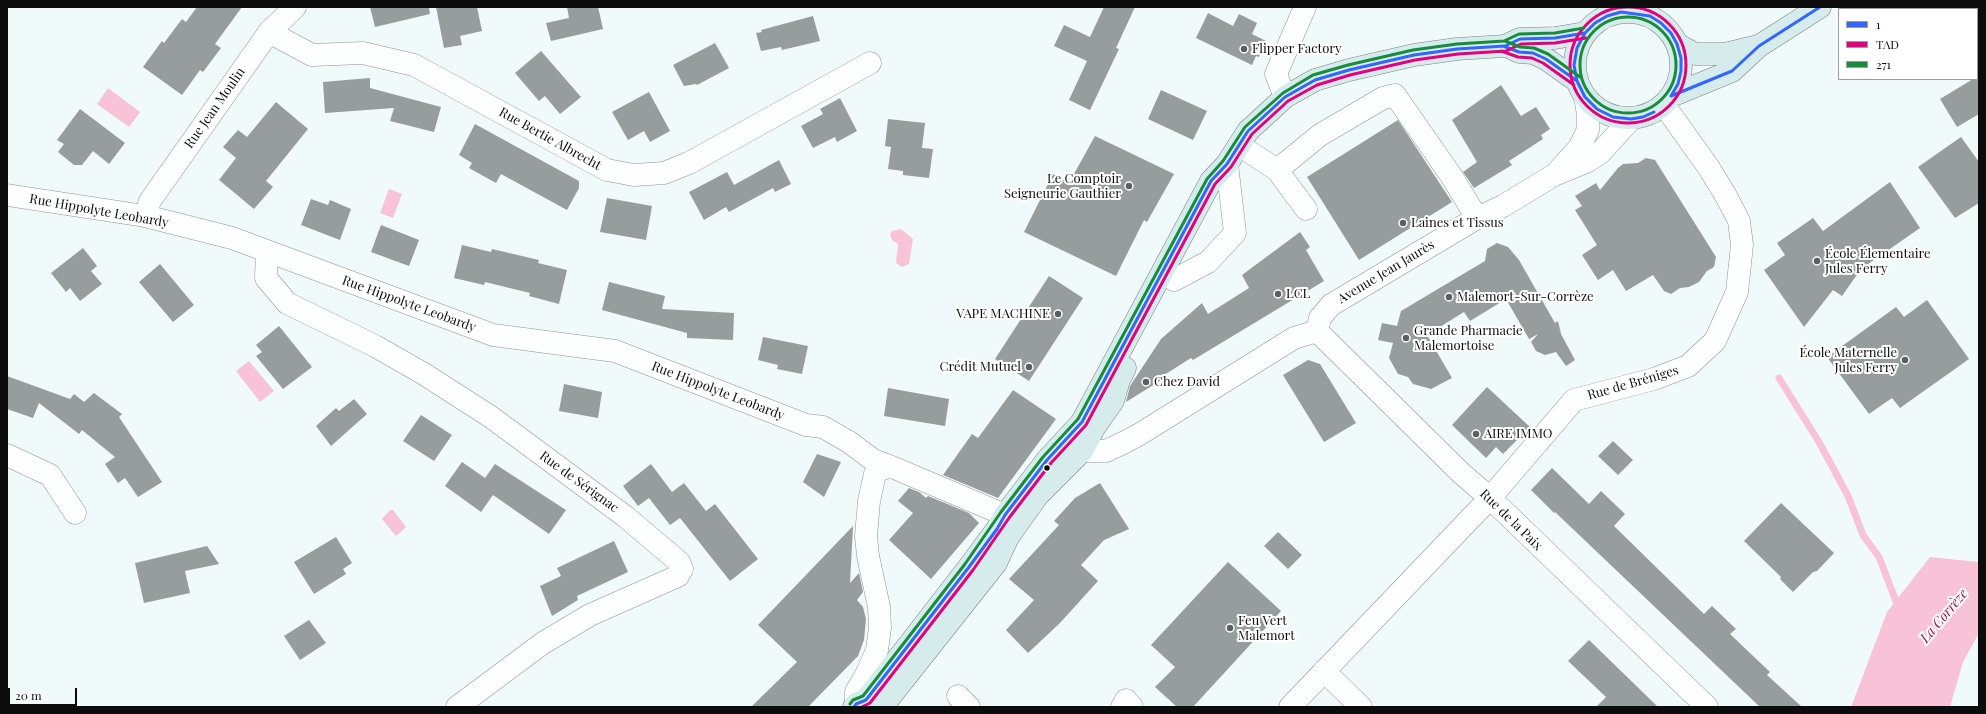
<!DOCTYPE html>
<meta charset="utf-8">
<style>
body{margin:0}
#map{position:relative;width:1986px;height:714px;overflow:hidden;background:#f0fafa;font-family:"Playfair Display",serif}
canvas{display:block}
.frame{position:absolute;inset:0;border:8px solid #0c0c0c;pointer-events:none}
.legend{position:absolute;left:1838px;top:8px;width:140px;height:72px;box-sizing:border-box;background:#fff;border:1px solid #9e9e9e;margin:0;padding:5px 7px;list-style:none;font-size:12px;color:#0c0c0c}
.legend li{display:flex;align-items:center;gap:8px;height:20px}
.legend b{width:20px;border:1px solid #9e9e9e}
.scale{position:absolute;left:8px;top:688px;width:69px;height:18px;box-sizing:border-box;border:2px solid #0c0c0c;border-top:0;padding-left:5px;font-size:12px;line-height:14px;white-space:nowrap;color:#0c0c0c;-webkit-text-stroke:3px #fff;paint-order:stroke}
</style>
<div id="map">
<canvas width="1986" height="714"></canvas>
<div class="frame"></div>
<ul class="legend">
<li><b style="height:5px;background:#36f"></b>1</li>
<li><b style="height:5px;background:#e5007d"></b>TAD</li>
<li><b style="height:5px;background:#178c3a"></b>271</li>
</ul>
<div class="scale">20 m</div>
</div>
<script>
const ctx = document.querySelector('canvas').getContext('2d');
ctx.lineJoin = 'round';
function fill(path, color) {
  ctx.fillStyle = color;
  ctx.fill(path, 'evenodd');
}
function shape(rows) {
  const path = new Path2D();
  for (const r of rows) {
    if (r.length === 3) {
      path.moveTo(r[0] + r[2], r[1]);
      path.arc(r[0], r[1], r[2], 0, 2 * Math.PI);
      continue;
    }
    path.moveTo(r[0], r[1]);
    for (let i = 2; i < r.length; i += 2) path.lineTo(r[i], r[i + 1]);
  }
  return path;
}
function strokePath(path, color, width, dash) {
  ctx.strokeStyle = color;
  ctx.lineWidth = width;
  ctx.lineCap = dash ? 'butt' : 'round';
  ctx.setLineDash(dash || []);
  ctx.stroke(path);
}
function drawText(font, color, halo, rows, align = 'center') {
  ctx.font = font + ' "Playfair Display",serif';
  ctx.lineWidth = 4;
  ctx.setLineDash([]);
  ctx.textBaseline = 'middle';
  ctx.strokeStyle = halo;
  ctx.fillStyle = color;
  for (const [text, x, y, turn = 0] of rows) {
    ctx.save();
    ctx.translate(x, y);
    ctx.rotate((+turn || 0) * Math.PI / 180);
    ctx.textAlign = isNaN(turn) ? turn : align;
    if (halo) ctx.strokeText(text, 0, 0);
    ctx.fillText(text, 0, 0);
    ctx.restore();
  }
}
const water = shape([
 [108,88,140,112,129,127,97,104],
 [389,189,402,194,393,218,380,213],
 [901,229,913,239,909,264,902,267,896,263,898,244,892,240,890,234,892,231],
 [249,361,274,391,260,402,236,371],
 [390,510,393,510,406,527,396,536,382,519],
 [1930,557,1979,562,1979,633,1963,662,1950,707,1851,707,1887,612]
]);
const stream = shape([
 [1779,378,1819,442,1848,496,1863,535,1879,557,1899,609]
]);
const building = shape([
 [197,7,242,7,215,44,221,48,203,72,200,70,182,95,143,67,162,41,164,43,182,19,186,22],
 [370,7,429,7,430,14,375,27],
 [436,7,477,7,482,31,460,36,462,45,444,48],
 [567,7,598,7,603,29,551,41,546,23,569,18],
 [1104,7,1135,7,1116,48,1119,49,1090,110,1069,100,1087,61,1054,46,1064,25,1090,37],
 [1208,13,1233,26,1239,14,1257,23,1252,34,1266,41,1259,57,1256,56,1252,65,1196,38],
 [813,16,820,41,782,50,781,47,761,51,756,33,762,32,761,30],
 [715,43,729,68,697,85,696,84,684,86,673,65],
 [541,51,581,97,560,114,545,96,539,101,515,73],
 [1979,75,1979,114,1957,127,1940,99,1973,79,1977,79],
 [370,78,370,88,441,107,434,132,390,121,394,108,325,113,323,82],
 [1501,85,1521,116,1536,107,1550,129,1541,135,1543,139,1509,161,1512,165,1474,188,1463,172,1477,162,1452,120],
 [1161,90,1207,111,1193,140,1148,119],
 [649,92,670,131,650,142,644,131,628,140,612,112],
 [840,98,857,131,837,142,835,137,813,148,801,126,823,114,820,109],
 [276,102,308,129,266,181,273,187,254,209,219,180,236,158,223,147,238,130,247,137],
 [80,109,125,143,109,164,93,151,82,165,74,165,58,152,64,144,57,140],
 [888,119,925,123,922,148,933,149,929,178,903,175,903,171,888,169,891,147,885,146],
 [1398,120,1452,202,1359,260,1307,177],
 [475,124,579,181,579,188,567,210,501,174,496,183,469,168,472,163,459,155],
 [1095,136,1174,174,1147,222,1144,220,1116,276,1024,232,1053,174,1069,183],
 [1961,137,1979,162,1979,203,1955,218,1918,167],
 [1646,158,1655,160,1716,257,1714,267,1707,271,1699,282,1689,287,1680,288,1671,294,1664,291,1653,275,1626,291,1613,270,1598,280,1582,255,1597,245,1575,210,1582,206,1575,196,1596,183,1600,190,1618,168,1623,164,1638,163],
 [779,160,791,184,775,192,773,188,729,212,726,207,704,220,689,192,727,172,734,185],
 [1890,182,1920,228,1861,269,1842,296,1833,290,1804,327,1764,270,1785,255,1777,243,1813,218,1823,231],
 [607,198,652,206,646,240,600,232],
 [311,199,328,205,330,200,351,209,340,240,301,225],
 [381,225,419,240,409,266,371,252],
 [1300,232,1310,247,1306,250,1324,281,1193,360,1191,358,1161,377,1163,379,1126,402,1130,386,1161,339,1202,303,1208,314,1249,288,1242,275],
 [1497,243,1508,247,1519,260,1555,323,1558,321,1561,334,1575,360,1566,366,1556,352,1545,355,1536,351,1531,342,1538,334,1529,339,1506,299,1470,321,1464,312,1427,335,1452,378,1431,389,1413,384,1408,377,1398,374,1389,358,1393,343,1378,340,1382,323,1397,326,1401,311,1485,261,1487,249],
 [462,245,491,252,492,249,539,260,538,263,567,270,559,304,529,296,530,293,485,282,484,285,454,278],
 [83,248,97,266,91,271,102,284,80,301,70,288,66,292,51,273],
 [160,264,194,305,173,322,139,282],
 [1049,276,1083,298,1029,381,995,359],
 [609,282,665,296,662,309,734,313,733,340,687,338,687,333,602,310],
 [1927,300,1969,359,1900,408,1892,398,1869,414,1827,357,1896,307,1904,317],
 [279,326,312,367,283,389,256,356,262,352,256,345],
 [763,337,808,346,802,374,777,369,778,365,758,360],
 [1308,360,1320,364,1356,423,1324,442,1283,375],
 [7,376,70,399,74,394,84,402,94,393,122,414,119,417,162,482,138,497,125,478,118,483,105,464,115,457,82,430,79,434,39,403,33,418,7,409],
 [564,384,602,392,598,418,559,411],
 [1487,387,1530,427,1503,454,1496,447,1486,458,1452,425],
 [888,388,949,399,945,426,884,416],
 [1013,390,1056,419,998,498,943,475,972,434,978,438],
 [354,399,367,414,331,446,316,426,336,408,339,411],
 [421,415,452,435,434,461,403,441],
 [1613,441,1633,460,1618,475,1598,456],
 [817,454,841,462,824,497,803,482],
 [462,462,485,478,495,464,566,510,549,534,493,495,481,512,445,486],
 [651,464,672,492,684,483,706,511,715,504,758,559,730,581,680,518,670,525,649,498,638,506,623,486],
 [1552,468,1589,504,1601,491,1625,514,1614,526,1704,614,1712,606,1736,629,1730,634,1770,672,1767,675,1802,707,1760,707,1555,512,1554,513,1531,490],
 [1100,483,1129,529,1104,540,1081,565,1098,581,1060,623,1028,653,1006,630,1034,600,1009,579,1059,525,1054,521,1075,498],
 [909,488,919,492,926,498,928,496,969,513,979,523,931,579,889,540,913,513,898,501],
 [1781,503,1834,553,1817,571,1813,572,1793,592,1780,579,1781,577,1744,541],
 [853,526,850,583,859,573,863,592,857,600,863,607,866,619,864,640,858,656,808,707,751,707,797,662,758,625],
 [1278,532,1302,555,1288,569,1264,546],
 [336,537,352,563,343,569,346,574,314,594,294,562],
 [614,541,628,572,577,596,578,600,552,616,540,586,561,576,557,568],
 [207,546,219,564,185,571,190,593,144,603,135,563],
 [1228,562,1281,611,1193,707,1177,707,1155,687,1175,667,1151,645],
 [309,620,326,643,300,660,284,636],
 [1589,640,1620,670,1658,707,1596,707,1606,697,1568,661]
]);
const minor = shape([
 [269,32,312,55,363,53,414,65,607,170,634,175,664,173,689,163,870,63],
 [1285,97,1276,74,1305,7],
 [1239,145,1277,170,1320,135,1383,98,1395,95,1452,177,1477,218],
 [1277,170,1306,209],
 [1559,170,1579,148,1588,130,1588,114,1585,97],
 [7,195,145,216,232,238,493,335,615,351,806,425,823,427,849,442,873,460,892,467],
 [145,216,150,201,269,32,295,7],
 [267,251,266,278,287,303,375,346,424,374,491,417,626,517,679,562,682,569,678,576,590,615,543,643,457,707],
 [1174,280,1208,262,1235,233,1227,164],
 [1317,331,1461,473,1490,498,1707,707],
 [1317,331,1320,318,1331,305,1477,218,1503,206,1554,175,1588,161,1600,153,1631,119],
 [1082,451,1106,451,1123,443,1140,434,1294,338,1317,331],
 [7,455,50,475,75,513],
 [1324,671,1361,707],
 [958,696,969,707],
 [856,704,856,692,867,673,877,650,880,628,879,607,868,556,866,536,869,501,875,474,880,469,892,467,1005,515],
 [1122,707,1126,700,1132,707],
 [1290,707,1490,498,1574,400,1654,379,1688,366,1715,341,1737,292,1742,245,1739,221,1726,196,1709,168,1664,105]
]);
const major = shape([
 [1628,65,53],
 [1677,44,1695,54,1725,54,1758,46],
 [1507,46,1519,52,1533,53,1546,59,1577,81],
 [1671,96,1732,71,1759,46,1820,7],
 [854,707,856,704,866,700,969,567,997,529,1005,515,1047,460,1082,422,1211,181,1227,164,1248,131,1285,97,1315,80,1349,70,1414,55,1457,49,1505,46,1520,39,1555,38,1585,33],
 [882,707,996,563,1008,537,1038,495,1082,451,1094,428,1113,401,1119,380,1125,368]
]);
const bus1 = shape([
 [1503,46,1519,52,1533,53,1546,59,1577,81],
 [1671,96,1732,71,1759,46,1820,7],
 [1654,112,1643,117,1631,119,1613,117,1597,109,1585,97,1577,81,1574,65,1577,48,1585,33,1595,23,1607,16,1621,12,1650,16,1661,23,1671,33,1677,44,1681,58,1681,71,1678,84,1671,96],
 [854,707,856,704,866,700,969,567,997,529,1005,515,1047,460,1082,422,1211,181,1227,164,1248,131,1285,97,1315,80,1349,70,1414,55,1457,49,1505,46,1520,39,1555,38,1585,33]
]);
const bus2 = shape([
 [1628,65,58],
 [1501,51,1518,57,1532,58,1543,63,1574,85],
 [862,707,870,703,973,570,1009,518,1051,463,1086,425,1215,184,1231,167,1252,134,1288,101,1317,85,1350,75,1415,60,1458,54,1506,51,1521,44,1555,43,1586,38]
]);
const bus3 = shape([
 [1628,65,48],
 [1505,41,1520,47,1534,48,1548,54,1580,77],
 [850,704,853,700,863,696,965,564,1001,512,1043,457,1078,419,1207,179,1223,161,1245,127,1283,93,1313,75,1348,65,1413,50,1457,44,1504,41,1519,34,1555,33,1584,28]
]);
const markers = [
 [1244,49,4,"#5c5f5f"],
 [1129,186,4,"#5c5f5f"],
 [1403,223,4,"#5c5f5f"],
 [1817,261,4,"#5c5f5f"],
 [1278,294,4,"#5c5f5f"],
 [1449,297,4,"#5c5f5f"],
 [1058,314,4,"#5c5f5f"],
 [1406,338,4,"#5c5f5f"],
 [1905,360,4,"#5c5f5f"],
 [1029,367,4,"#5c5f5f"],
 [1146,382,4,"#5c5f5f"],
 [1476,434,4,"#5c5f5f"],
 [1047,468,3.5,"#0c0c0c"],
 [1230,628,4,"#5c5f5f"]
];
const poiNames = [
 ["Flipper Factory",1252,49],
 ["Le Comptoir",1121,179,"right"],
 ["Seigneurie Gauthier",1121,194,"right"],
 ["Laines et Tissus",1411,223],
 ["École Élementaire",1825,254],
 ["Jules Ferry",1825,269],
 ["LCL",1286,294],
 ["Malemort-Sur-Corrèze",1457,297],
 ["VAPE MACHINE",1050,314,"right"],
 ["Grande Pharmacie",1414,331],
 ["Malemortoise",1414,346],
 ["École Maternelle",1897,353,"right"],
 ["Jules Ferry",1897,368,"right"],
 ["Crédit Mutuel",1021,367,"right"],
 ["Chez David",1154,382],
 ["AIRE IMMO",1484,434],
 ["Feu Vert",1238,621],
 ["Malemort",1238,636]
];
const streetNames = [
 ["Rue Jean Moulin",215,108,-55],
 ["Rue Bertie Albrecht",550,139,29],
 ["Rue Hippolyte Leobardy",99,211,10],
 ["Avenue Jean Jaurès",1386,272,-31],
 ["Rue Hippolyte Leobardy",409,304,20],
 ["Rue de Bréniges",1633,383,-16],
 ["Rue Hippolyte Leobardy",718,391,21],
 ["Rue de Sérignac",579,482,36],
 ["Rue de la Paix",1511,520,44]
];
const waterNames = [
 ["La Corrèze",1944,616,-50]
];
fill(water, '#f8c3d7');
strokePath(stream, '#f8c3d7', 7);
fill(building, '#969d9c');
strokePath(minor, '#8f9393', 23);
strokePath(major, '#7c8080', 23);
strokePath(minor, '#fdfefe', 22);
strokePath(major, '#d6ecec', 22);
strokePath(bus1, '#36f', 3);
strokePath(bus2, '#e5007d', 3);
strokePath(bus3, '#178c3a', 3);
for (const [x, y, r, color] of markers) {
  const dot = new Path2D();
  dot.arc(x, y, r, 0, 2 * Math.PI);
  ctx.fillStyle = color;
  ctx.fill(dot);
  strokePath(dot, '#fff', 1.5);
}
drawText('13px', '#0c0c0c', '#fff', poiNames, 'left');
drawText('13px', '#0c0c0c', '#fff', streetNames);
drawText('italic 14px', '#a80b3a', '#fff', waterNames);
</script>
